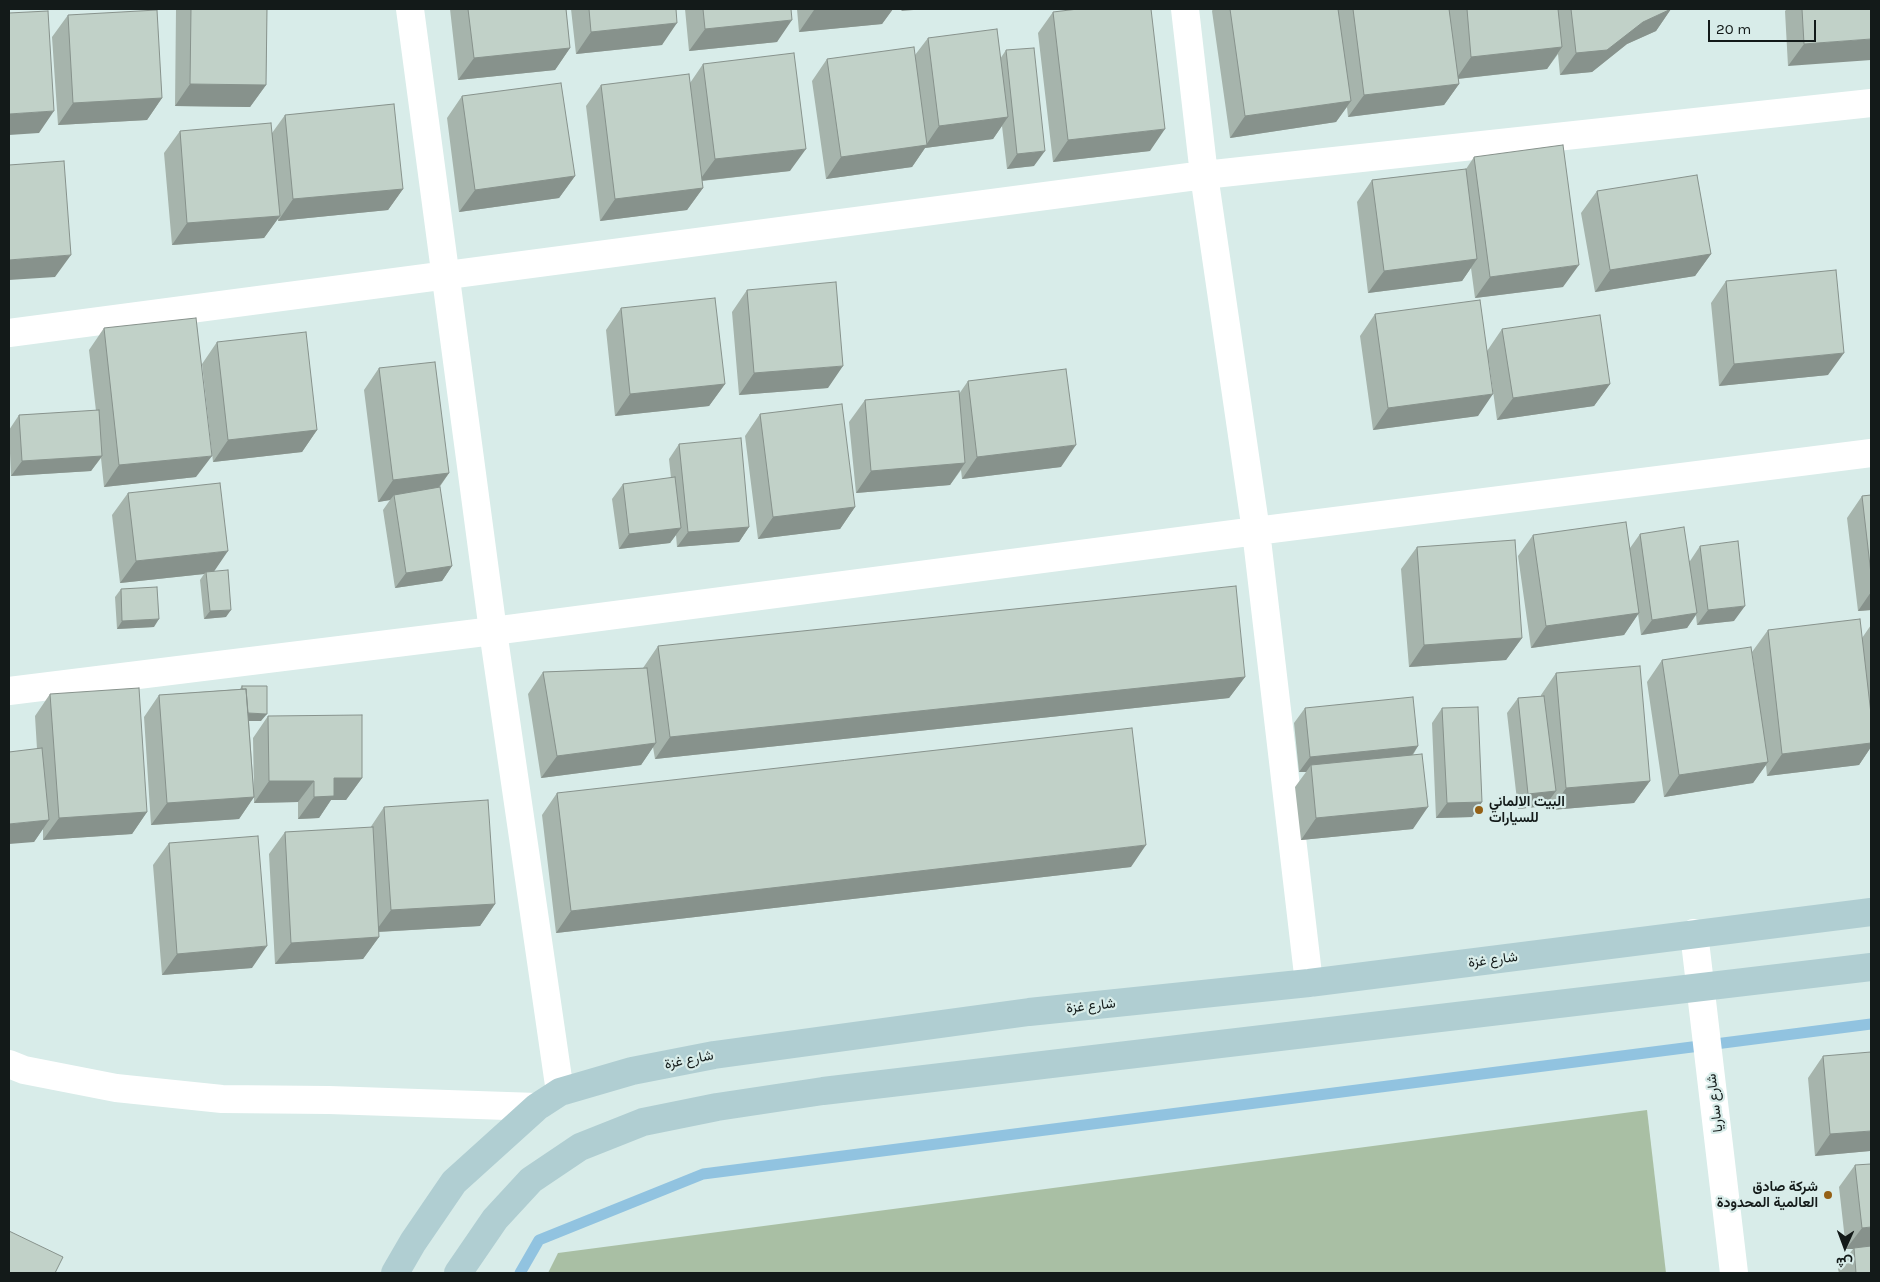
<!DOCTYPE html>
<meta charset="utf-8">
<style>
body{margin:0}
#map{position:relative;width:1880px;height:1282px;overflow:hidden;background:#d8ece9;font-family:Karla,Vazirmatn,sans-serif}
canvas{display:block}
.frame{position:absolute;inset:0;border:10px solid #131a19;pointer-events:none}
.north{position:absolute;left:1820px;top:1222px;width:50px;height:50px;-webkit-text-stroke:4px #d8ece9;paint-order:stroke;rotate:182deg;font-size:14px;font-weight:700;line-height:20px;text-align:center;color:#131a19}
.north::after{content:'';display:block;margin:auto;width:18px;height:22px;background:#131a19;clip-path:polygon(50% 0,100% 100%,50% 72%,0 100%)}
.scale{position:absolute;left:1708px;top:20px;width:108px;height:22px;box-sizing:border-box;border:2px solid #131a19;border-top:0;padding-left:6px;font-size:15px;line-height:18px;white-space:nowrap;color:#131a19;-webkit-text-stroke:4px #d8ece9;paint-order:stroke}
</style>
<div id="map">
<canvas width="1880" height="1282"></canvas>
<div class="frame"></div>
<div class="north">ش</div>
<div class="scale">20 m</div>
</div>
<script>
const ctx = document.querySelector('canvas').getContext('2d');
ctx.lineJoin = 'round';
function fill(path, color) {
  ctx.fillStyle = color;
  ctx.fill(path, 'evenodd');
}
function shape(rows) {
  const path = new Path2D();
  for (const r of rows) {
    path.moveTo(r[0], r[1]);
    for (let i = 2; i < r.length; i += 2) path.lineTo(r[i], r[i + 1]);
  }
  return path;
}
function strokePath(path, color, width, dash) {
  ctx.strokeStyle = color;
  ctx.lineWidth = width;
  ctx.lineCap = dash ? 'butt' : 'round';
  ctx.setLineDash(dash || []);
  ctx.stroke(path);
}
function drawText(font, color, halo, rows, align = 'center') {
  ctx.font = font + ' Karla,Vazirmatn,sans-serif';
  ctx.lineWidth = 4.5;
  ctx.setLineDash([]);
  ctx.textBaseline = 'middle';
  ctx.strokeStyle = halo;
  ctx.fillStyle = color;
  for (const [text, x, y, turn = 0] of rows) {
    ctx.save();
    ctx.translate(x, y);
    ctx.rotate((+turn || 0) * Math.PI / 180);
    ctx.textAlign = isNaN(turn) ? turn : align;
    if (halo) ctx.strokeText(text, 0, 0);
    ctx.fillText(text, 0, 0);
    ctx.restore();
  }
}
const green = shape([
 [1647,1110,1666,1273,548,1273,558,1253]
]);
const stream = shape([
 [520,1273,539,1240,703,1174,1871,1024]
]);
const minor = shape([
 [410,9,493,631,560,1092],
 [1185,9,1204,175,1256,531,1309,983],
 [9,333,1204,175,1871,103],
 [9,691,493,631,1256,531,1871,453]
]);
const tertiary = shape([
 [1694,933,1734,1273],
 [9,1064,24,1070,116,1088,222,1099,329,1100,537,1107]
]);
const secondary = shape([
 [395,1273,413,1242,454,1182,537,1107,560,1092,632,1071,714,1055,1029,1012,1309,983,1871,912],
 [458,1273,495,1219,531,1180,580,1147,643,1122,717,1107,823,1091,1871,967]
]);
const wall = shape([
 [176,9,267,9,266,85,250,107,175,106],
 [450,9,566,9,570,48,555,70,458,80],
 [571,9,676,9,662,45,576,54],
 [685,9,791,9,777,42,689,51],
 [797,9,893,9,882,24,799,32],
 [1213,9,1671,9,1656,31,1627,44,1592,72,1560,75,1558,54,1547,69,1458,79,1459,84,1444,105,1348,117,1347,107,1336,122,1230,138,1212,11],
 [1787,9,1871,9,1788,66,1785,11],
 [1053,12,1150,151,1053,162,1038,33],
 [68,15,162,98,147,120,58,125,52,37],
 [928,38,1000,59,1006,50,1034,166,1007,169,1002,126,993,139,925,148,912,167,826,179,812,81,827,59,915,55],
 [703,64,790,171,702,181,703,188,687,210,600,221,586,106,601,85,690,83],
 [462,96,575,176,559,198,459,212,447,118],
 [285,115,403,189,388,210,278,221,278,218,264,238,172,245,164,153,180,131,272,133],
 [1474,157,1563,287,1475,298,1471,268,1462,281,1368,293,1357,202,1372,180,1466,169],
 [1597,191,1711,254,1695,276,1595,292,1581,213],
 [1726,281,1828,375,1719,386,1711,303],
 [747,290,828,388,739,395,732,312],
 [621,308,725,384,709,406,615,416,606,330],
 [1375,314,1487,351,1502,329,1610,384,1594,406,1497,420,1489,362,1478,416,1373,430,1360,336],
 [104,328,196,477,104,487,101,458,91,471,11,476,9,430,19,415,96,411,89,350],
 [217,342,317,430,302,452,213,462,202,364],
 [379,368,449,473,439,488,452,566,442,581,395,588,383,510,390,500,378,502,364,390],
 [968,381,1061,467,962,479,961,470,950,485,856,493,849,422,865,400,959,394],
 [760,414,855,507,840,529,758,539,745,436],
 [679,444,749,527,739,542,677,547,676,535,670,543,619,549,612,499,623,484,671,478,669,459],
 [128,493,214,571,226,617,204,619,200,580,204,574,120,583,112,515],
 [1871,495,1871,610,1858,611,1847,518,1862,496],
 [1640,534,1690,561,1700,546,1734,621,1697,625,1696,615,1687,628,1641,635,1638,614,1624,635,1531,648,1518,556,1533,535,1630,548],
 [1417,547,1522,638,1506,660,1409,667,1401,569],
 [121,589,154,627,117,629,115,597],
 [1871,625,1871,747,1859,765,1767,776,1766,765,1753,783,1664,797,1647,682,1662,660,1755,673,1752,652,1768,630,1862,638],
 [658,646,1245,677,1229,698,655,759,653,747,641,765,541,778,528,694,543,672,643,668],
 [1556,673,1650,781,1634,803,1551,810,1550,799,1545,806,1518,809,1507,713,1518,698,1541,696,1541,695],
 [242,686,261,721,249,721,254,792,253,738,268,716,362,778,346,800,331,800,319,818,298,819,298,802,254,803,254,797,239,819,151,825,144,717,159,695,240,689],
 [50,694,147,812,132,834,43,840,43,829,34,842,37,749,35,716],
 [1305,708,1418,746,1413,755,1413,829,1301,840,1295,787,1306,772,1299,772,1294,723],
 [1442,708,1482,802,1472,817,1436,818,1432,723],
 [557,793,1131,867,556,933,542,815],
 [384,807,495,904,480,926,378,932,379,937,363,959,275,964,269,854,285,832,370,828],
 [169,843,252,968,162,975,153,865],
 [1823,1056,1870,1151,1815,1156,1808,1078],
 [1855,1165,1871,1273,1839,1273,1838,1269,1853,1249,1846,1249,1839,1187]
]);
const shadedWall = shape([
 [825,9,893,9,882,24,799,32,814,10],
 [903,9,926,9,901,11],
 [1671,9,1656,31,1627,44,1592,72,1560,75,1576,53],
 [792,20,777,42,689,51,705,29],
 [677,23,662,45,576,54,591,32],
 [1871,39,1871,60,1788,66,1804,44],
 [1562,47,1547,69,1456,79,1471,57],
 [570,48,555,70,458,80,474,58],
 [190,84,266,85,250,107,175,106],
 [1459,84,1444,105,1348,117,1364,95],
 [162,98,147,120,58,125,73,103],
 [1351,101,1336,122,1230,138,1245,116],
 [54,111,39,133,9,135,9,114],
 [1008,117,993,139,925,148,912,167,826,179,841,157,926,145,939,126],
 [1165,129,1150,151,1053,162,1068,140],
 [806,149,790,171,699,181,715,159],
 [1045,151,1034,166,1007,169,1017,154],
 [575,176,559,198,459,212,475,190],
 [703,188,687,210,600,221,615,199],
 [403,189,388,210,278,221,293,199],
 [280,216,264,238,172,245,187,223],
 [1711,254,1695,276,1595,292,1610,270],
 [71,255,55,277,9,280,9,260],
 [1477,259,1462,281,1368,293,1384,271],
 [1579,265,1563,287,1475,298,1490,277],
 [1844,353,1828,375,1719,386,1734,364],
 [843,366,828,388,739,395,754,373],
 [725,384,709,406,615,416,630,394],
 [1610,384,1594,406,1497,420,1513,398],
 [1493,394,1478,416,1373,430,1388,408],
 [317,430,302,452,213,462,228,440],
 [1076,445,1061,467,962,479,977,457],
 [102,456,91,471,11,476,22,461],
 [212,456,196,477,104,487,119,465],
 [965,463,950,485,856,493,871,471],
 [449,473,433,495,394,495,390,500,378,502,393,480],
 [855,507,840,529,758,539,773,517],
 [749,527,739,542,677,547,688,532],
 [681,528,670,543,619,549,629,534],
 [228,551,213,573,206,572,204,574,120,583,136,561],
 [452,566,442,581,395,588,406,573],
 [1871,592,1871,610,1858,611],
 [1745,606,1734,621,1697,625,1708,610],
 [231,610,226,617,204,619,210,611],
 [1639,613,1624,635,1531,648,1546,626],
 [1697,613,1687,628,1641,635,1652,620],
 [159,619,154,627,117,629,122,621],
 [1522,638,1506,660,1409,667,1424,645],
 [1245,677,1229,698,655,759,670,737],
 [242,713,267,714,261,721,236,721],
 [656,743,641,765,541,778,557,756],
 [1871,743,1871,747,1859,765,1767,776,1782,754],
 [1418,746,1408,761,1311,765,1306,772,1299,772,1310,757],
 [1768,762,1753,783,1664,797,1679,775],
 [334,778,362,778,346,800,331,800,319,818,298,819,314,797],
 [269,781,314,781,298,802,254,803],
 [1650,781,1634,803,1551,810,1566,788],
 [1556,791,1545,806,1518,809,1528,794],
 [254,797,239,819,151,825,167,803],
 [1482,802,1472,817,1436,818,1447,803],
 [1428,807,1413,829,1301,840,1316,818],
 [147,812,132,834,43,840,59,818],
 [49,820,34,842,9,844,9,824],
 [1146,845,1131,867,556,933,571,911],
 [495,904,480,926,375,932,391,910],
 [379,937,363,959,275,964,291,943],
 [267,946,252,968,162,975,177,954],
 [1871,1131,1871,1149,1870,1151,1815,1156,1830,1134],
 [1871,1227,1871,1247,1854,1248,1853,1249,1846,1249,1862,1228]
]);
const building = shape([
 [191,9,267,9,266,85,190,84,191,9],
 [468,9,566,9,570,48,474,58,468,9],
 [589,9,676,9,677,23,591,32,589,9],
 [703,9,791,9,792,20,705,29,703,9],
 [1078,9,1151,9,1165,129,1068,140,1053,12,1078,9],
 [1230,9,1338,9,1351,101,1245,116,1230,9],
 [1353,9,1449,9,1459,84,1364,95,1353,9],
 [1467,9,1558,9,1562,47,1471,57,1467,9],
 [1571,9,1671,9,1643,22,1607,50,1576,53,1571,9],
 [1802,9,1871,9,1871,39,1804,44,1802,9],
 [157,10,162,98,73,103,68,15,157,10],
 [48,11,54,111,9,114,9,13,48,11],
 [997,29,1008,117,939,126,928,38,997,29],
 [914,47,927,145,841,157,827,59,914,47],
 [1034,48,1045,151,1017,154,1006,50,1034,48],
 [794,53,806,149,715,159,703,64,794,53],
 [689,74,703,188,615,199,601,85,689,74],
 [561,83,575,176,475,190,462,96,561,83],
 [394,104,403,189,293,199,285,115,394,104],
 [271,123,280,216,187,223,180,131,271,123],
 [1563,145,1579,265,1490,277,1474,157,1563,145],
 [64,161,71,255,9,260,9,165,64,161],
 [1466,169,1477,259,1384,271,1372,180,1466,169],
 [1697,175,1711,254,1610,270,1597,191,1697,175],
 [1836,270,1844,353,1734,364,1726,281,1836,270],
 [836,282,843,366,754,373,747,290,836,282],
 [715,298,725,384,630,394,621,308,715,298],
 [1480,300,1493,394,1388,408,1375,314,1480,300],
 [1600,315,1610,384,1513,398,1502,329,1600,315],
 [196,318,212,456,119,465,104,328,196,318],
 [306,332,317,430,228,440,217,342,306,332],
 [435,362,449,473,393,480,379,368,435,362],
 [1066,369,1076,445,977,457,968,381,1066,369],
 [959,391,965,463,871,471,865,400,959,391],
 [842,404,855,507,773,517,760,414,842,404],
 [99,410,102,456,22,461,19,415,99,410],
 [741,438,749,527,688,532,679,444,741,438],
 [675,477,681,528,629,534,623,484,675,477],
 [220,483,228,551,136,561,128,493,220,483],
 [440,487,452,566,406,573,394,495,440,487],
 [1871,495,1871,574,1862,496,1871,495],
 [1626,522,1639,613,1546,626,1533,535,1626,522],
 [1684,527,1697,613,1652,620,1640,534,1684,527],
 [1515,540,1522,638,1424,645,1417,547,1515,540],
 [1738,541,1745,606,1708,610,1700,546,1738,541],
 [228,570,231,610,210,611,206,572,228,570],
 [1236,586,1245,677,670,737,658,646,1236,586],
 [157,587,159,619,122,621,121,589,157,587],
 [1860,619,1871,714,1871,743,1782,754,1768,630,1860,619],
 [1751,647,1768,762,1679,775,1662,660,1751,647],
 [1640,666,1650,781,1566,788,1556,673,1640,666],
 [647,668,656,743,557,756,543,672,647,668],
 [242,686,267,686,267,714,248,713,246,689,242,689,242,686],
 [139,688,147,812,59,818,50,694,139,688],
 [246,689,254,797,167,803,159,695,246,689],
 [1544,696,1556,791,1528,794,1518,698,1544,696],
 [1413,697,1418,746,1310,757,1305,708,1413,697],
 [1478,707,1482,802,1447,803,1442,708,1478,707],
 [362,715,362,778,334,778,334,796,314,797,314,781,269,781,268,716,362,715],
 [1132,728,1146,845,571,911,557,793,1132,728],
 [42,748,49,820,9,824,9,752,42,748],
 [1422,754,1428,807,1316,818,1311,765,1422,754],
 [488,800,495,904,391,910,384,807,488,800],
 [373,827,379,937,291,943,285,832,373,827],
 [258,836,267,946,177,954,169,843,258,836],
 [1871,1052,1871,1131,1830,1134,1823,1056,1871,1052],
 [1871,1164,1871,1227,1862,1228,1855,1165,1871,1164],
 [9,1231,63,1257,55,1273,9,1273,9,1231],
 [1871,1246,1871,1273,1856,1273,1854,1248,1871,1246]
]);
const markers = [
 [1479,810,5,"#946015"],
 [1828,1195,5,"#946015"]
];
const poiNames = [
 ["البيت الالماني",1489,802],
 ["للسيارات",1489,818],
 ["شركة صادق",1818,1187,"right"],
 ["العالمية المحدودة",1818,1203,"right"]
];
const streetNames = [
 ["شارع غزة",1493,960,-7],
 ["شارع غزة",1091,1006,-6],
 ["شارع غزة",689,1060,-11],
 ["شارع ساريا",1715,1103,-97]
];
fill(green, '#a9bfa4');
strokePath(stream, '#91c3e0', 11);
strokePath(minor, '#fff', 28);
strokePath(tertiary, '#fff', 28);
strokePath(secondary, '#b0ced2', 28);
fill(wall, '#a6b4ac');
fill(shadedWall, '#87928c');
fill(building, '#c1d1c8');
strokePath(building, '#87928c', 1);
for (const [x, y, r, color] of markers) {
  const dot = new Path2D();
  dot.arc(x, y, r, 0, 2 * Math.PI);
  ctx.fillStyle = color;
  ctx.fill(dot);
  strokePath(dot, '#d8ece9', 2);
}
drawText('bold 14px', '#131a19', '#d8ece9', poiNames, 'left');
drawText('14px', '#131a19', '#d8ece9', streetNames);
</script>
